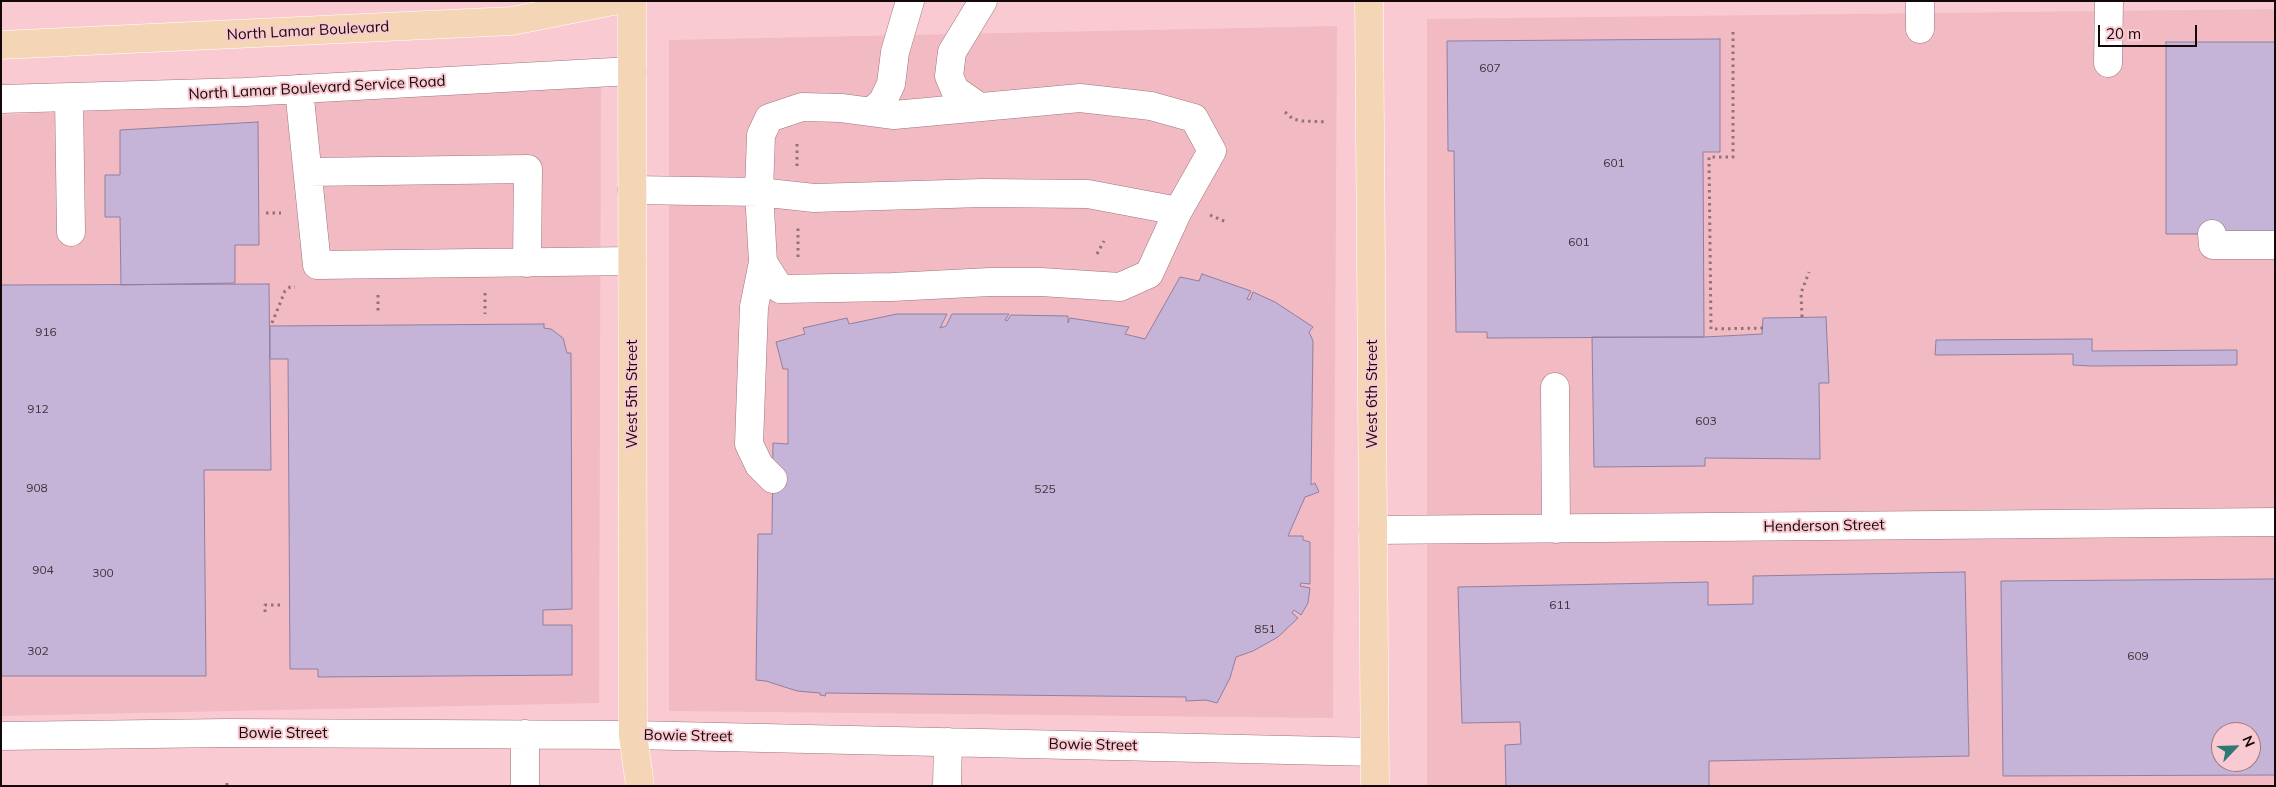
<!DOCTYPE html>
<style>
body{margin:0}
#map{position:relative;width:2276px;height:787px;overflow:hidden;background:#f9cad1;font-family:Mulish,sans-serif}
canvas{display:block}
.frame{position:absolute;inset:0;border:2px solid #150709;pointer-events:none}
.north{position:absolute;left:2211px;top:722px;width:50px;height:50px;box-sizing:border-box;background:#f9cad1;border:1px solid #9e7c81;border-radius:50%;rotate:66deg;font-size:14px;font-weight:700;line-height:20px;text-align:center;color:#150709}
.north::after{content:'';display:block;margin:auto;width:18px;height:22px;background:#307873;clip-path:polygon(50% 0,100% 100%,50% 72%,0 100%)}
.scale{position:absolute;left:2098px;top:25px;width:99px;height:22px;box-sizing:border-box;border:2px solid #150709;border-top:0;padding-left:6px;font-size:15px;line-height:18px;white-space:nowrap;color:#150709;-webkit-text-stroke:4px #f9cad1;paint-order:stroke}
</style>
<div id="map">
<canvas width="2276" height="787"></canvas>
<div class="frame"></div>
<div class="north">N</div>
<div class="scale">20 m</div>
</div>
<script>
const ctx = document.querySelector('canvas').getContext('2d');
ctx.lineJoin = 'round';
function fill(path, color) {
  ctx.fillStyle = color;
  ctx.fill(path, 'evenodd');
}
function shape(rows) {
  const path = new Path2D();
  for (const r of rows) {
    path.moveTo(r[0], r[1]);
    for (let i = 2; i < r.length; i += 2) path.lineTo(r[i], r[i + 1]);
  }
  return path;
}
function strokePath(path, color, width, dash) {
  ctx.strokeStyle = color;
  ctx.lineWidth = width;
  ctx.lineCap = dash ? 'butt' : 'round';
  ctx.setLineDash(dash || []);
  ctx.stroke(path);
}
function drawText(font, color, halo, rows, align = 'center') {
  ctx.font = font + ' Mulish,sans-serif';
  ctx.lineWidth = 4;
  ctx.setLineDash([]);
  ctx.textBaseline = 'middle';
  ctx.strokeStyle = halo;
  ctx.fillStyle = color;
  for (const [text, x, y, turn = 0] of rows) {
    ctx.save();
    ctx.translate(x, y);
    ctx.rotate((+turn || 0) * Math.PI / 180);
    ctx.textAlign = isNaN(turn) ? turn : align;
    if (halo) ctx.strokeText(text, 0, 0);
    ctx.fillText(text, 0, 0);
    ctx.restore();
  }
}
const built = shape([
 [2275,9,2275,786,1427,786,1427,19],
 [2221,732,2251,732,2251,762,2221,762],
 [1337,26,1333,718,669,711,669,40],
 [601,81,599,703,1,716,1,115]
]);
const building = shape([
 [1720,39,1720,152,1703,152,1704,337,1487,338,1487,332,1456,332,1454,151,1448,151,1447,41,1720,39],
 [2166,42,2275,42,2275,234,2166,234,2166,42],
 [258,122,259,245,235,245,235,283,121,285,120,217,105,217,105,175,120,175,120,130,258,122],
 [1202,274,1251,291,1247,299,1250,300,1253,292,1275,302,1313,327,1309,332,1313,341,1311,485,1315,483,1319,492,1305,497,1288,536,1303,536,1303,540,1310,542,1310,584,1301,583,1300,586,1310,588,1308,603,1301,615,1294,610,1292,613,1298,618,1278,637,1253,651,1236,657,1230,678,1217,703,1206,700,1186,701,1186,697,826,693,825,696,820,695,820,693,797,691,766,681,756,680,758,534,772,534,773,443,788,444,788,369,783,369,776,342,805,334,803,328,847,318,849,324,897,314,947,314,940,328,946,326,952,314,1009,314,1005,320,1007,321,1011,315,1068,316,1068,323,1070,318,1129,327,1125,334,1145,339,1180,277,1199,281,1202,274],
 [269,284,271,470,204,470,206,676,1,676,1,285,269,284],
 [1826,317,1829,383,1819,383,1820,459,1705,458,1705,466,1594,467,1592,337,1704,337,1762,334,1763,318,1826,317],
 [544,324,544,328,551,329,563,338,567,353,571,353,572,609,543,610,543,625,572,625,572,675,318,677,318,669,290,669,288,359,270,359,270,326,544,324],
 [2092,339,2092,351,2237,350,2237,365,2092,366,2073,365,2073,354,1935,355,1936,340,2092,339],
 [1965,572,1969,756,1709,761,1709,786,1506,786,1505,745,1521,744,1520,722,1462,723,1458,587,1708,582,1708,605,1753,604,1753,576,1965,572],
 [2275,579,2275,775,2003,776,2001,581,2275,579],
 [2221,732,2251,732,2251,762,2221,762,2221,732]
]);
const path = shape([
 [1733,32,1733,157,1709,157,1711,329,1763,328],
 [1285,112,1293,119,1302,121,1327,122],
 [797,166,797,140],
 [266,213,281,213],
 [1210,215,1226,222],
 [1097,254,1104,241],
 [798,257,798,226],
 [485,293,485,314],
 [378,295,378,314],
 [1802,317,1801,293,1809,272],
 [272,323,285,291,290,287,295,287],
 [265,612,265,605,282,605],
 [227,783,227,786]
]);
const minor = shape([
 [1920,1,1920,29],
 [2108,63,2109,1],
 [299,89,317,265,632,261],
 [69,98,71,232],
 [1080,98,1151,106,1194,118,1212,151,1178,211,1149,274,1120,287,1041,282,990,282,892,287,780,289,763,262,759,192,761,135,769,118,802,107,841,108,894,115,1080,98],
 [1,99,245,92,632,71],
 [978,106,955,90,949,76,952,52,983,1],
 [871,112,883,101,891,84,895,52,910,1],
 [308,172,528,169,527,263],
 [632,190,759,192,814,198,983,193,1088,194,1178,211],
 [2212,234,2213,245,2275,245],
 [763,262,754,307,749,444,759,465,773,479],
 [1555,387,1556,529],
 [1373,530,2275,522],
 [525,734,525,786],
 [1,736,227,733,633,735,1374,752],
 [947,786,948,742]
]);
const major = shape([
 [632,1,633,735,640,786],
 [1369,1,1375,786],
 [1,45,512,21,613,1]
]);
const numberNames = [
 ["607",1490,68],
 ["601",1614,163],
 ["601",1579,242],
 ["916",46,332],
 ["912",38,409],
 ["603",1706,421],
 ["908",37,488],
 ["525",1045,489],
 ["904",43,570],
 ["300",103,573],
 ["611",1560,605],
 ["851",1265,629],
 ["302",38,651],
 ["609",2138,656]
];
const streetNames = [
 ["North Lamar Boulevard",308,31,-3],
 ["North Lamar Boulevard Service Road",317,88,-3],
 ["West 5th Street",632,394,-90],
 ["West 6th Street",1372,394,-90],
 ["Henderson Street",1824,526,-1],
 ["Bowie Street",283,733],
 ["Bowie Street",688,736,1],
 ["Bowie Street",1093,745,1]
];
fill(built, '#f2bbc4');
fill(building, '#c6b4d8');
strokePath(building, '#907fa1', 1);
strokePath(minor, '#9e747b', 29);
strokePath(major, '#fff', 29);
strokePath(path, '#927276', 3, [2.5, 4]);
strokePath(minor, '#fff', 28);
strokePath(major, '#f4d6b6', 28);
drawText('12px', '#41323d', null, numberNames);
drawText('15px', '#150709', '#f9cad1', streetNames);
</script>
